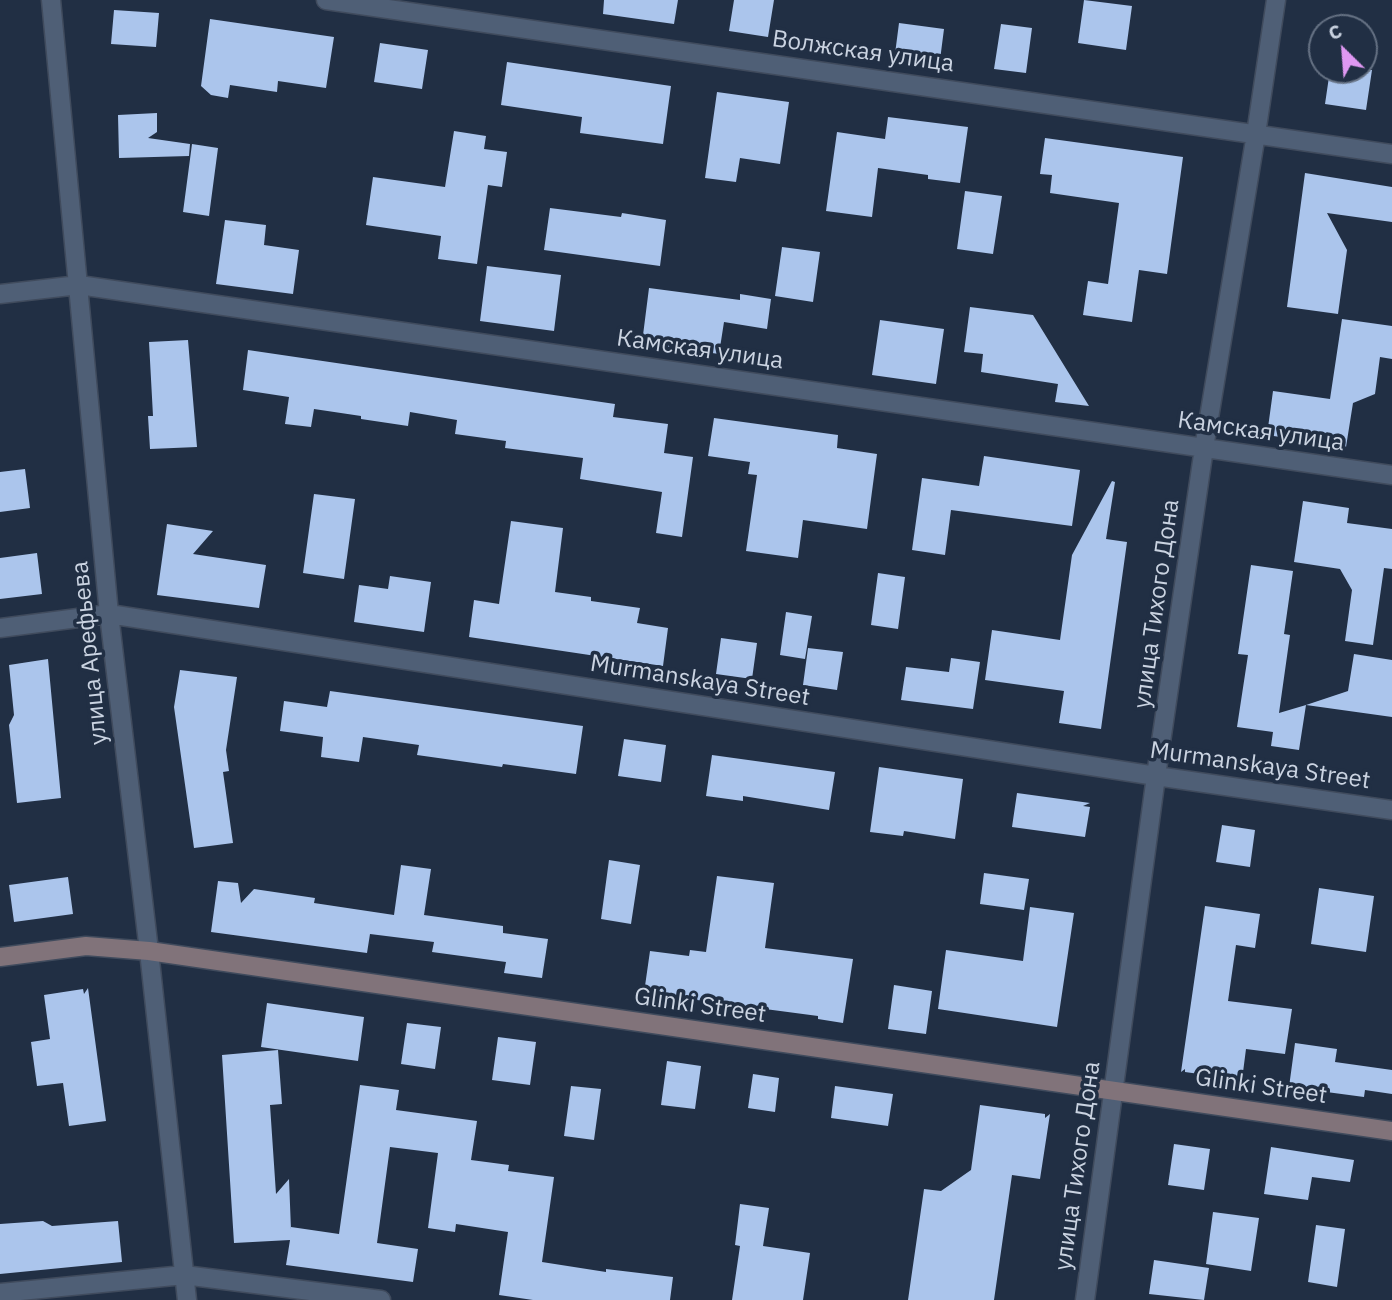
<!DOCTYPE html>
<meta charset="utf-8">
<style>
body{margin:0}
#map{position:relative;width:1392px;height:1300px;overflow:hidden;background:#212f44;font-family:"IBM Plex Sans",sans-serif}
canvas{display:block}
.north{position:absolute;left:1308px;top:14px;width:70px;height:70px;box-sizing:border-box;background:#212f44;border:2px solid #657183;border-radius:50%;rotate:335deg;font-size:19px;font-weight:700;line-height:28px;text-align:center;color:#cad3e1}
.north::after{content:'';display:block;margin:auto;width:24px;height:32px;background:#df98f2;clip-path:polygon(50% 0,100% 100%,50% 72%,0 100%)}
</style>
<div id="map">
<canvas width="1392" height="1300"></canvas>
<div class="north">С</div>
</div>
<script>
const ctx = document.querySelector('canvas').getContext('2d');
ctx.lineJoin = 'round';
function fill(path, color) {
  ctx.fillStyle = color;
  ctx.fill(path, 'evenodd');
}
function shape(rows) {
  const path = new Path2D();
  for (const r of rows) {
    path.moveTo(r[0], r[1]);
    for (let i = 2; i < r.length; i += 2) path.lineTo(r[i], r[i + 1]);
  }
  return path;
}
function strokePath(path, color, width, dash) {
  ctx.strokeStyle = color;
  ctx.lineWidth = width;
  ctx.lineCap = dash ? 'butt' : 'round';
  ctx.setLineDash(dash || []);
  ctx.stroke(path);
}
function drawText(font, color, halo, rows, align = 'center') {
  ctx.font = font + ' "IBM Plex Sans",sans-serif';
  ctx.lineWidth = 7;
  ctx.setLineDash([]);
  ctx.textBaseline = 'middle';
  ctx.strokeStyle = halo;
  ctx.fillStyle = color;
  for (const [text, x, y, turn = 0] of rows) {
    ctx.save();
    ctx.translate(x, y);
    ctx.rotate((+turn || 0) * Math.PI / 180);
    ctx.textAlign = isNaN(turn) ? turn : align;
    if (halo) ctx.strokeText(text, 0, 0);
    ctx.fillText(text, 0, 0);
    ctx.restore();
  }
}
const building = shape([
 [604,0,678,0,674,24,603,14],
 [734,0,774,0,768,37,729,31],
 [1084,0,1132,6,1126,50,1078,43],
 [114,10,159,13,156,47,111,44],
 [210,19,334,37,326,88,278,81,277,92,230,85,228,98,211,95,201,86],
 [899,23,944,29,940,60,895,54],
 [1001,24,1032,28,1026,73,994,69],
 [380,43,428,50,422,89,374,82],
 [507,62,671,86,663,144,580,133,582,117,501,105],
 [1330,70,1372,70,1366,110,1325,104],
 [717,92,789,102,780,164,740,158,736,182,705,178],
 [157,113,157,132,148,138,190,144,189,156,119,158,118,115],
 [888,117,968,127,960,183,928,179,928,175,878,168,872,217,826,211,837,132,885,139],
 [454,131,486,136,484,149,507,152,502,187,488,185,477,264,438,259,441,236,366,225,373,177,445,187],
 [1045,138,1183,157,1167,274,1139,270,1132,322,1083,315,1088,281,1108,284,1119,203,1050,193,1052,175,1040,174],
 [192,144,218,148,209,216,183,212],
 [1305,173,1392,187,1392,222,1327,213,1347,250,1338,314,1287,307],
 [965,191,1002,196,993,254,957,249],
 [550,208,621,217,622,213,666,220,660,266,544,250],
 [225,220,266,225,264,245,299,250,293,294,216,284],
 [782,247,820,252,813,302,775,296],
 [487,266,561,275,554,331,480,321],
 [649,288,740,300,740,294,771,299,767,329,724,322,719,354,642,343],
 [970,307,1033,315,1089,406,1055,402,1058,384,981,372,983,354,964,352],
 [1342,319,1392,326,1392,359,1380,357,1375,394,1353,403,1346,447,1267,435,1273,391,1330,399],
 [880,320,944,329,936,384,872,375],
 [188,340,197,447,150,449,148,416,153,416,149,342],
 [248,350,615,404,613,417,668,424,664,453,693,457,682,537,656,533,662,492,580,479,583,458,505,448,506,441,455,434,457,420,410,412,408,426,361,419,361,416,314,409,311,427,285,424,289,397,243,390],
 [714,418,838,435,837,448,877,454,867,529,803,520,798,558,746,551,757,475,748,474,750,462,708,456],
 [984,456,1080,470,1072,526,951,510,945,555,912,550,922,478,979,486],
 [25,469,30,508,0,512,0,472],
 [1112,481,1115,482,1106,539,1127,542,1101,729,1059,723,1064,691,985,680,992,630,1060,640,1072,555],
 [314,494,355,499,344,579,303,573],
 [1303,501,1349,508,1347,523,1392,529,1392,569,1384,568,1373,645,1345,641,1352,590,1340,569,1294,562],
 [511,521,563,528,555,592,591,597,591,601,640,608,637,623,668,628,663,666,469,637,474,600,499,604],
 [167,524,213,531,193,554,266,565,259,608,157,595],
 [37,553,42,594,0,599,0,558],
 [1251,565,1293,571,1284,634,1290,635,1279,713,1306,705,1299,750,1271,746,1273,732,1237,727,1248,655,1238,654],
 [878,573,905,577,898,629,871,625],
 [390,576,431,582,424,632,354,622,359,585,388,589],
 [786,612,812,616,805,659,780,655],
 [721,638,757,643,752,679,716,674],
 [808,648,843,652,837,690,803,685],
 [1354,654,1392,660,1392,717,1306,705,1348,691],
 [951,658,980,662,973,709,901,700,906,667,949,672],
 [48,659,61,798,17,803,9,725,14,715,9,665],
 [180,670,237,677,226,750,229,771,223,772,233,843,194,848,174,707],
 [330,691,583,726,576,774,503,764,502,767,417,755,419,745,363,737,359,762,321,757,323,737,280,731,284,701,327,707],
 [624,739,666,745,661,782,618,776],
 [712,755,835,772,829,810,743,796,743,801,706,796],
 [879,767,963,779,955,839,904,831,903,836,870,832],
 [1017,793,1090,803,1083,806,1090,807,1085,837,1012,827],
 [1222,825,1255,830,1250,867,1216,862],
 [609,860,640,865,631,924,601,919],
 [401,865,431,869,424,915,503,926,503,933,548,939,542,978,504,973,506,962,432,952,434,942,370,934,367,953,211,932,218,881,238,883,241,903,254,889,315,898,314,903,394,915],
 [984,873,1029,879,1024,910,980,904],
 [717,876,774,883,765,948,853,959,843,1023,818,1019,818,1016,644,993,650,951,689,956,690,950,706,952],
 [68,877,73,914,14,922,9,885],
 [1319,888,1374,896,1366,952,1311,944],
 [1205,906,1260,914,1255,948,1236,945,1228,1001,1292,1009,1285,1054,1246,1049,1242,1080,1185,1072,1185,1069,1181,1072],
 [1030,907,1074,913,1057,1027,938,1009,946,950,1023,961],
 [894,985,932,991,926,1034,888,1029],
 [88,988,106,1121,69,1126,63,1083,37,1086,31,1042,50,1039,44,995,83,989,84,994],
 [267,1003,364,1017,358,1061,261,1047],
 [407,1023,441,1027,435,1069,401,1064],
 [498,1037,536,1042,530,1085,492,1080],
 [1295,1043,1337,1049,1335,1062,1392,1070,1392,1094,1365,1090,1364,1097,1289,1087],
 [278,1050,282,1104,270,1105,276,1194,289,1179,291,1230,291,1227,339,1234,360,1085,399,1090,396,1110,477,1121,471,1160,509,1165,508,1171,554,1177,542,1262,606,1272,606,1269,673,1277,670,1300,533,1300,499,1295,508,1232,456,1224,455,1232,428,1228,438,1153,390,1147,377,1243,418,1249,413,1282,286,1265,290,1240,234,1243,222,1055],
 [667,1061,701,1066,695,1109,661,1105],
 [753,1074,779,1078,775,1112,748,1108],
 [571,1086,601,1089,594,1140,564,1136],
 [835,1086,893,1094,888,1126,831,1118],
 [980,1105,1045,1114,1045,1118,1050,1114,1040,1179,1012,1175,994,1300,908,1300,924,1189,941,1191,971,1170],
 [1174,1144,1210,1149,1204,1190,1168,1185],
 [1271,1147,1354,1160,1350,1182,1312,1177,1308,1200,1264,1194],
 [740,1204,769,1208,763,1246,810,1253,803,1300,732,1300,740,1246,735,1245],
 [1213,1212,1259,1218,1251,1271,1206,1264],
 [43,1221,52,1226,118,1221,122,1262,0,1274,0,1224],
 [1316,1225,1345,1229,1337,1287,1308,1282],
 [1154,1260,1209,1268,1204,1300,1149,1294]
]);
const street = shape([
 [51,0,109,614,149,951,187,1300],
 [326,0,1392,154],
 [0,294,79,285,1392,475],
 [0,628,109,614,1156,776,1392,810],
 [0,1293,184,1275,381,1300],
 [1085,1300,1156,776,1204,448,1256,134,1276,0]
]);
const secondary = shape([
 [0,957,86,946,149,951,1392,1131]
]);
const streetNames = [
 ["Волжская улица",863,52,8],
 ["Камская улица",700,350,8],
 ["Камская улица",1261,432,8],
 ["улица Тихого Дона",1157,604,-82],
 ["улица Арефьева",90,653,-96],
 ["Murmanskaya Street",700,681,9],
 ["Murmanskaya Street",1260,766,8],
 ["Glinki Street",700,1006,8],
 ["Glinki Street",1261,1087,8],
 ["улица Тихого Дона",1078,1166,-82]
];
fill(building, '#abc5ec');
strokePath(street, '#404b5d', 21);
strokePath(secondary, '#404b5d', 21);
strokePath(street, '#4f5f76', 18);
strokePath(secondary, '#81737a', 18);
drawText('24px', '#cad3e1', '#212f44', streetNames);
</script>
